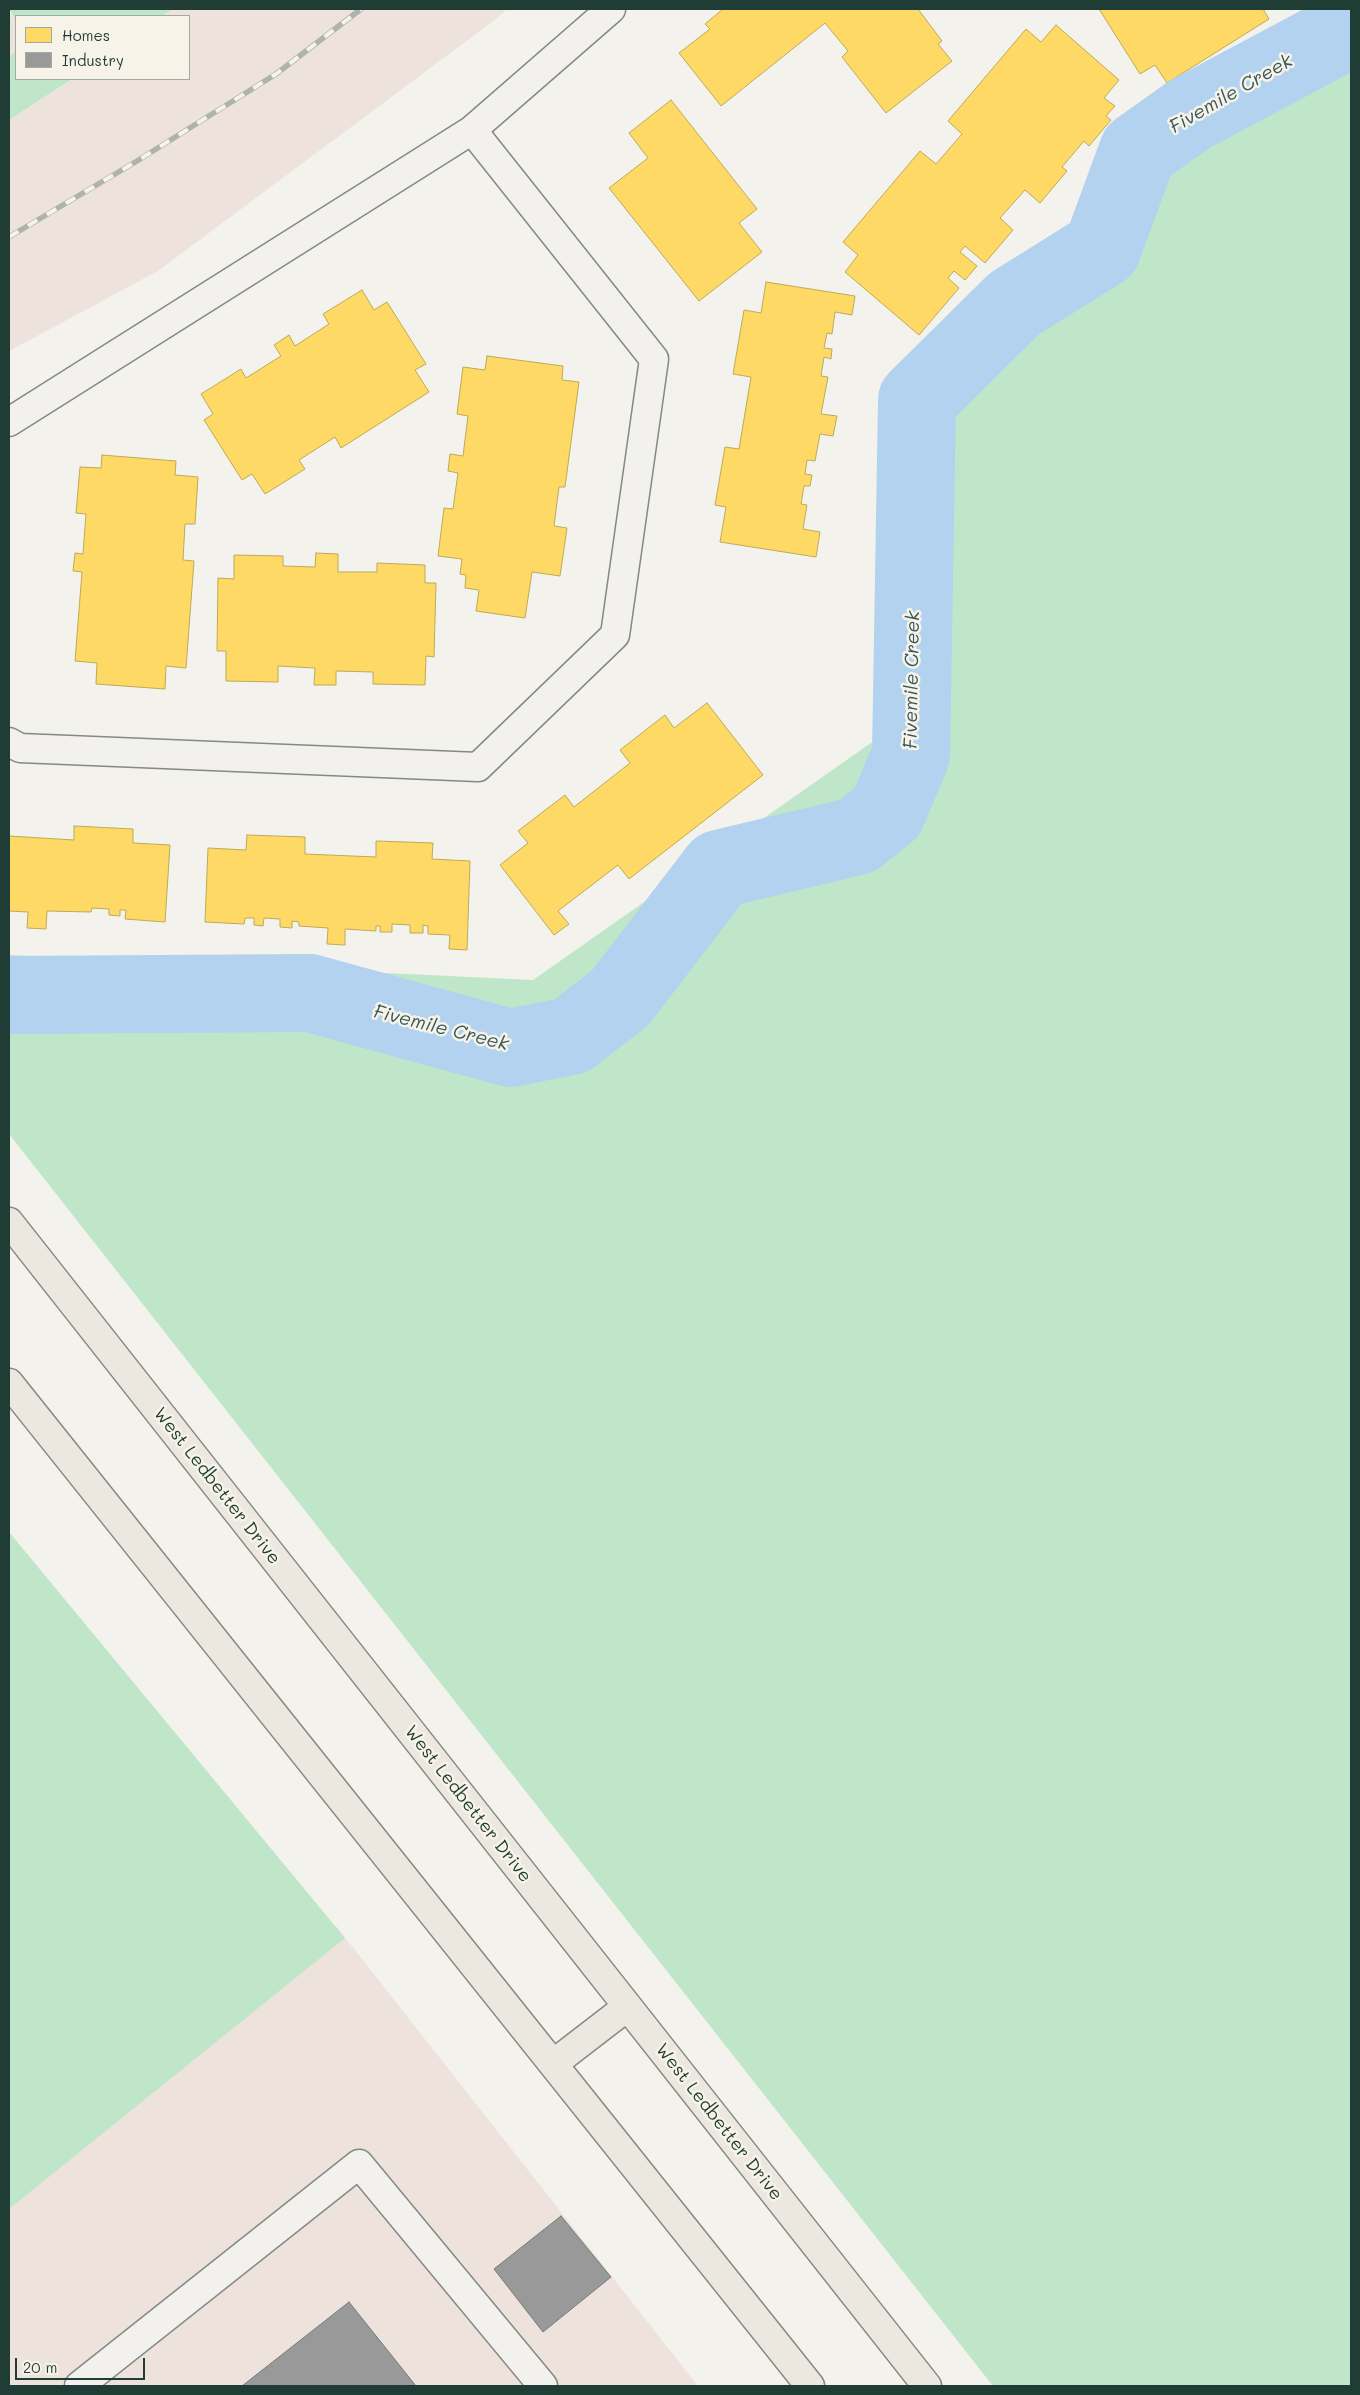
<!DOCTYPE html>
<style>
body{margin:0}
#map{position:relative;width:1360px;height:2395px;overflow:hidden;background:#f4f2ec;font-family:Mali,sans-serif}
canvas{display:block}
.frame{position:absolute;inset:0;border:10px solid #1f3d34;pointer-events:none}
.legend{position:absolute;left:15px;top:15px;width:175px;height:65px;box-sizing:border-box;background:#f7f3e8;border:1px solid #a1aaa0;margin:0;padding:6px 9px;list-style:none;font-size:15px;color:#1f3d34}
.legend li{display:flex;align-items:center;gap:10px;height:25px}
.legend b{width:25px;border:1px solid #a1aaa0}
.scale{position:absolute;left:15px;top:2358px;width:130px;height:22px;box-sizing:border-box;border:2px solid #1f3d34;border-top:0;padding-left:6px;font-size:15px;line-height:18px;white-space:nowrap;color:#1f3d34;-webkit-text-stroke:4px #f7f3e8;paint-order:stroke}
</style>
<div id="map">
<canvas width="1360" height="2395"></canvas>
<div class="frame"></div>
<ul class="legend">
<li><b style="height:14px;background:#ffd966"></b>Homes</li>
<li><b style="height:14px;background:#999"></b>Industry</li>
</ul>
<div class="scale">20 m</div>
</div>
<script>
const ctx = document.querySelector('canvas').getContext('2d');
ctx.lineJoin = 'round';
function fill(path, color) {
  ctx.fillStyle = color;
  ctx.fill(path, 'evenodd');
}
function shape(rows) {
  const path = new Path2D();
  for (const r of rows) {
    path.moveTo(r[0], r[1]);
    for (let i = 2; i < r.length; i += 2) path.lineTo(r[i], r[i + 1]);
  }
  return path;
}
function strokePath(path, color, width, dash) {
  ctx.strokeStyle = color;
  ctx.lineWidth = width;
  ctx.lineCap = dash ? 'butt' : 'round';
  ctx.setLineDash(dash || []);
  ctx.stroke(path);
}
function drawText(font, color, halo, rows, align = 'center') {
  ctx.font = font + ' Mali,sans-serif';
  ctx.lineWidth = 5;
  ctx.setLineDash([]);
  ctx.textBaseline = 'middle';
  ctx.strokeStyle = halo;
  ctx.fillStyle = color;
  for (const [text, x, y, turn = 0] of rows) {
    ctx.save();
    ctx.translate(x, y);
    ctx.rotate((+turn || 0) * Math.PI / 180);
    ctx.textAlign = isNaN(turn) ? turn : align;
    if (halo) ctx.strokeText(text, 0, 0);
    ctx.fillText(text, 0, 0);
    ctx.restore();
  }
}
const built = shape([
 [173,9,507,9,492,22,158,271,9,351,9,120,72,79,189,79,189,16,162,16],
 [9,11,16,21,16,51,9,57],
 [336,1926,698,2386,9,2386,9,2194]
]);
const green = shape([
 [9,9,173,9,162,16,16,16,16,21],
 [1351,9,1351,2386,993,2386,9,1134,9,955,533,980,878,738,898,388],
 [16,51,16,79,72,79,9,120,9,57],
 [9,1532,345,1938,9,2209]
]);
const homes = shape([
 [723,9,918,9,942,41,938,44,952,61,886,113,842,57,848,51,825,23,721,106,679,53,710,29,705,24,723,9],
 [1099,9,1263,9,1269,19,1167,83,1155,65,1140,74,1099,9],
 [1056,25,1119,80,1104,98,1115,106,1106,116,1111,120,1089,146,1084,141,1062,167,1067,171,1040,203,1025,190,1000,218,1013,230,985,263,965,246,960,252,977,266,965,280,954,271,948,278,959,288,919,335,845,272,858,255,843,242,920,151,936,164,962,134,948,121,1026,29,1041,42,1056,25],
 [671,100,757,209,739,223,762,252,699,301,609,188,648,158,629,133,671,100],
 [766,282,855,296,852,315,835,312,832,334,827,333,824,348,832,349,831,359,824,357,821,376,828,377,821,414,837,416,833,436,820,434,815,461,807,460,805,474,812,475,810,486,804,486,801,504,807,505,803,529,820,532,816,557,720,542,726,507,715,505,725,447,739,449,751,377,733,374,744,310,761,313,766,282],
 [362,290,374,310,387,302,426,364,415,370,429,392,341,448,335,437,299,460,305,469,265,494,252,474,242,480,204,420,213,414,201,394,241,369,246,378,281,356,274,345,289,335,295,346,329,324,323,314,362,290],
 [487,356,563,366,562,380,579,382,565,487,559,487,554,526,567,528,560,576,532,572,525,618,476,611,479,590,465,588,466,575,460,574,462,559,438,556,444,508,453,509,458,473,448,471,450,454,463,456,468,416,457,414,463,367,485,370,487,356],
 [102,455,176,461,175,475,198,477,195,524,185,524,183,560,194,561,186,668,166,666,165,689,96,684,97,663,75,661,82,572,73,571,75,553,83,554,86,514,76,513,80,467,101,468,102,455],
 [316,553,338,554,338,572,377,572,377,563,425,565,425,583,436,583,434,657,426,656,425,685,373,684,373,672,336,671,336,685,314,685,315,668,278,666,278,682,226,681,226,651,217,651,218,578,234,579,234,555,283,556,283,566,315,567,316,553],
 [707,703,763,775,629,879,618,865,558,911,569,924,554,935,500,865,528,843,518,831,565,795,574,807,630,763,620,750,665,715,674,728,707,703],
 [74,826,133,829,133,843,170,845,165,922,125,919,126,910,120,910,120,916,109,915,109,909,92,908,91,912,47,911,46,929,27,928,28,912,9,911,9,836,74,840,74,826],
 [247,835,305,837,305,854,376,857,376,841,433,843,432,859,470,861,467,950,449,949,450,935,428,934,428,926,423,925,423,933,410,933,410,925,392,924,392,932,380,932,380,926,376,926,376,931,345,929,345,945,327,944,328,928,299,926,299,922,292,921,292,928,280,927,280,919,264,918,263,926,254,925,254,918,245,918,244,924,205,922,208,848,246,850,247,835]
]);
const industry = shape([
 [561,2216,611,2277,543,2332,494,2269,561,2216],
 [349,2302,416,2386,242,2386,349,2302]
]);
const river = shape([
 [9,995,310,993,510,1048,571,1036,620,998,719,869,857,836,887,812,911,755,917,400,1014,304,1102,249,1138,151,1190,114,1351,28]
]);
const minor = shape([
 [9,422,472,130,611,9],
 [9,742,20,748,478,767,615,635,654,359,472,130],
 [79,2386,359,2164,543,2386]
]);
const major = shape([
 [9,1222,927,2386],
 [9,1383,810,2386],
 [553,2064,627,2007]
]);
const rail = shape([
 [9,237,137,161,276,74,361,9]
]);
const streetNames = [
 ["West Ledbetter Drive",217,1486,52],
 ["West Ledbetter Drive",468,1804,52],
 ["West Ledbetter Drive",719,2122,52]
];
const waterNames = [
 ["Fivemile Creek",1231,94,-30],
 ["Fivemile Creek",912,680,-89],
 ["Fivemile Creek",441,1028,14]
];
fill(built, '#eee3dc');
fill(green, '#bfe6c9');
fill(homes, '#ffd966');
strokePath(homes, '#bcaa57', 1);
fill(industry, '#999');
strokePath(industry, '#747d7b', 1);
strokePath(river, '#b2d2ef', 78);
strokePath(minor, '#848985', 31);
strokePath(major, '#848985', 31);
strokePath(minor, '#f2f1ed', 28);
strokePath(major, '#ece8df', 28);
strokePath(rail, '#b0b2ae', 5.5);
strokePath(rail, '#f7f3e8', 4, [11]);
drawText('18px', '#1f3d34', '#f7f3e8', streetNames);
drawText('italic 19px', '#37585a', '#f7f3e8', waterNames);
</script>
